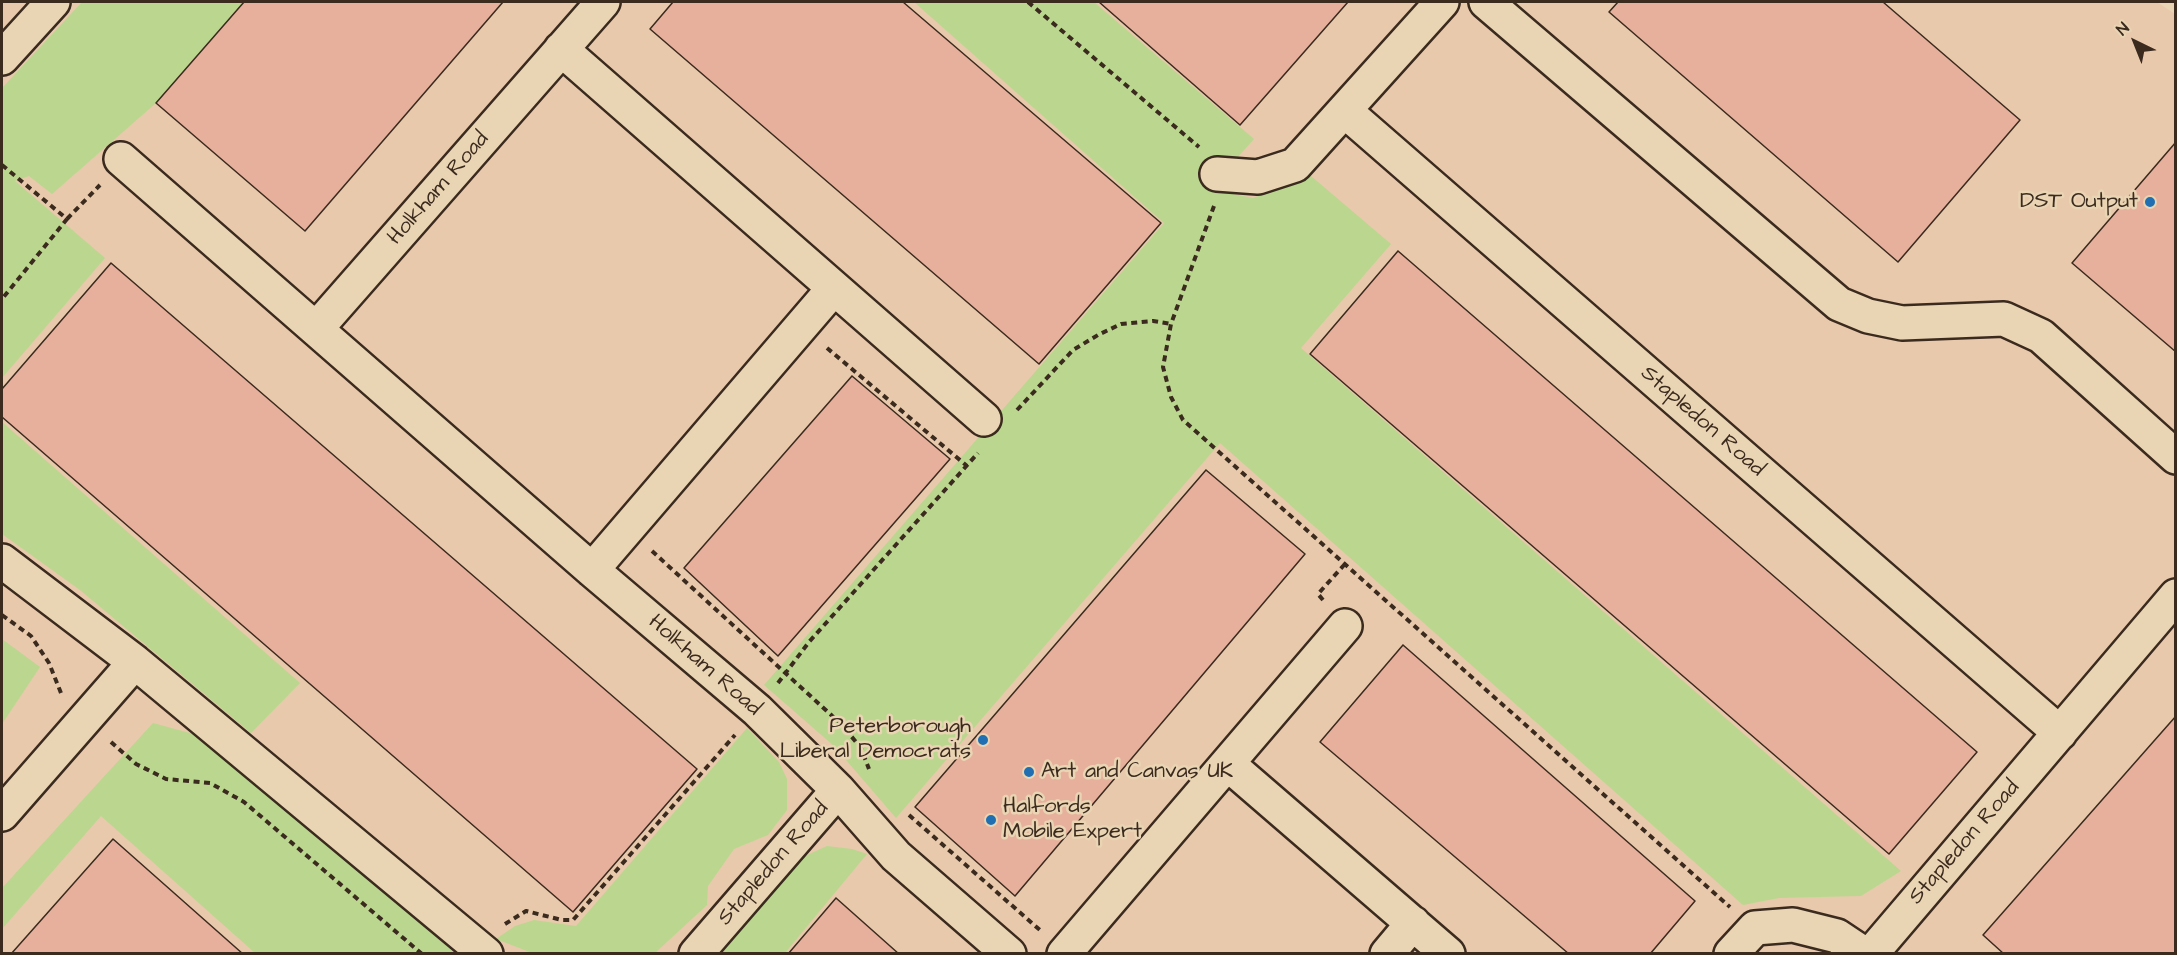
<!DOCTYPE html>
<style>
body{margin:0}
#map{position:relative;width:2177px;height:955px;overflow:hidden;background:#e9d4b3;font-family:"Architects Daughter",sans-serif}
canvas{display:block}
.frame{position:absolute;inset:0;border:3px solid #3b2a1e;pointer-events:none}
.north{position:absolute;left:2105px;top:12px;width:60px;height:60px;-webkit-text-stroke:4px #e9d4b3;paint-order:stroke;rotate:317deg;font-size:16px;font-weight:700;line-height:24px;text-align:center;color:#3b2a1e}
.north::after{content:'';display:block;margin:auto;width:21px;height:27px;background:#3b2a1e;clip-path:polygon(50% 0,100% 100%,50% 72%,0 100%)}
</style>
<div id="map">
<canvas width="2177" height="955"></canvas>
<div class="frame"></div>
<div class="north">N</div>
</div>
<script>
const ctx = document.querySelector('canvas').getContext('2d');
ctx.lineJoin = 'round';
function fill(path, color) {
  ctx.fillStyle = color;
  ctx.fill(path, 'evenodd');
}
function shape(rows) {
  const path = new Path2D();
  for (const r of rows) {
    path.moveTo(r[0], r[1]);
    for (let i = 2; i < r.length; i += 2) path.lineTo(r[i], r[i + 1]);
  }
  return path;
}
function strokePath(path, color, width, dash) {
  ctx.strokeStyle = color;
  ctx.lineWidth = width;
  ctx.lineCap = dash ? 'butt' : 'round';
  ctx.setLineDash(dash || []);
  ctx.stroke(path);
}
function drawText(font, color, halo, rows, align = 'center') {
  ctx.font = font + ' "Architects Daughter",sans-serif';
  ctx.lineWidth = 5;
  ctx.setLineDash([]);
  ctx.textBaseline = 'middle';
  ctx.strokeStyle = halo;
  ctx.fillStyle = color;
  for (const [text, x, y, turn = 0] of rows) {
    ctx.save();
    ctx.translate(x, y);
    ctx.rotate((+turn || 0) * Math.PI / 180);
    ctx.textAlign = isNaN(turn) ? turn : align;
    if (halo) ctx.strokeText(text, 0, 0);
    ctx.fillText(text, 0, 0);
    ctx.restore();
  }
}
const built = shape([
 [2,2,2157,2,2175,14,2175,953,2,954]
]);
const green = shape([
 [82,2,244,2,156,103,52,194,29,176,15,181,105,258,2,378,2,88],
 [914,2,1094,2,1254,139,1209,189,1253,198,1311,176,1391,244,1301,348,1901,871,1861,896,1779,898,1743,905,1220,443,896,818,834,746,764,685,1164,223],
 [2,422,300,683,251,733,80,590,2,534],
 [2,639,40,667,2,724],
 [153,723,197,735,303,822,455,953,255,953,101,816,2,929,2,888],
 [747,728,779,762,787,779,787,810,768,835,734,849,708,886,707,905,655,953,532,953,496,939,515,926,534,920,576,926],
 [827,846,852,849,867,854,785,953,722,954,740,927,805,856]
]);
const building = shape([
 [244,2,503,2,305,231,156,103,244,2],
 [673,2,903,2,1161,223,1039,364,650,29,673,2],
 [1099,2,1348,2,1240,125,1099,2],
 [1618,2,1883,2,2020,120,1898,262,1609,12,1618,2],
 [2176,142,2176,352,2072,263,2176,142],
 [1398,251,1977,752,1889,854,1310,354,1398,251],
 [111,263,697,769,573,912,2,417,2,389,111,263],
 [852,376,950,459,778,656,684,568,852,376],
 [1206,470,1305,554,1015,896,915,807,1206,470],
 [1403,645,1695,901,1650,954,1569,954,1320,742,1403,645],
 [2176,716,2176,954,2004,954,1983,935,2176,716],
 [113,839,243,954,11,954,113,839],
 [836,898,899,954,788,954,836,898]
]);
const path = shape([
 [1028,2,1199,147],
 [2,165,67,219,2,299],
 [1214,206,1171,324,1163,367,1171,397,1183,420,1730,907],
 [67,219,100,185],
 [827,348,967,466],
 [1017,410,1073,350,1098,335,1121,324,1153,321,1171,324],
 [652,551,841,724,861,748,869,769],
 [1323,600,1318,594,1344,565],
 [2,615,31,636,49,663,61,693],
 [778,683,809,642,978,453],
 [111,742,136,764,166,779,210,783,244,802,422,954],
 [909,815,1041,931],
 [505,924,526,911,562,920,573,920,735,735]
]);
const minor = shape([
 [1486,2,1839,304,1868,316,1902,323,2004,319,2041,336,2176,457],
 [561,49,984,419],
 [2,58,53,2],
 [1345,111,2060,733],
 [121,159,592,570,757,710,838,790],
 [1217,174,1258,177,1295,165,1442,2],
 [316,329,603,2],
 [2,561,135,662,486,954],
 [592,570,834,288],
 [1228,764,1448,954],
 [2,814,135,662],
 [696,954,838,790,896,856,1009,954],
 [1064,954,1345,626],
 [1387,954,1413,923],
 [1731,954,1755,928,1793,925,1837,936,1864,954],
 [1871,954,2176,596]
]);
const markers = [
 [2150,202,6,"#1f6fb2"],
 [983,740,6,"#1f6fb2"],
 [1029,772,6,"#1f6fb2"],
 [991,820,6,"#1f6fb2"]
];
const streetNames = [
 ["Holkham Road",439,189,-49],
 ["Stapledon Road",1702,422,41],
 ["Holkham Road",704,666,41],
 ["Stapledon Road",1965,843,-49],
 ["Stapledon Road",774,864,-49]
];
const poiNames = [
 ["DST Output",2138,202],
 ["Peterborough",971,727],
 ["Liberal Democrats",971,752],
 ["Art and Canvas UK",1041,772,"left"],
 ["Halfords",1003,807,"left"],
 ["Mobile Expert",1003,832,"left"]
];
fill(built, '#e8c9ac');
fill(green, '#bbd78f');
fill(building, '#e7b09c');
strokePath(building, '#3b2a1e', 1.5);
strokePath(minor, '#3b2a1e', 38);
strokePath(path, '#3b2a1e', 4, [6, 4.5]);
strokePath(minor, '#e9d4b3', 33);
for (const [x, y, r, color] of markers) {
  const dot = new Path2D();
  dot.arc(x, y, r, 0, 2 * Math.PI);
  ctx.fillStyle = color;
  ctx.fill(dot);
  strokePath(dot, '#e9d4b3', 2);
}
drawText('22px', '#3b2a1e', '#e9d4b3', streetNames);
drawText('22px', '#3b2a1e', '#e9d4b3', poiNames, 'right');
</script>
